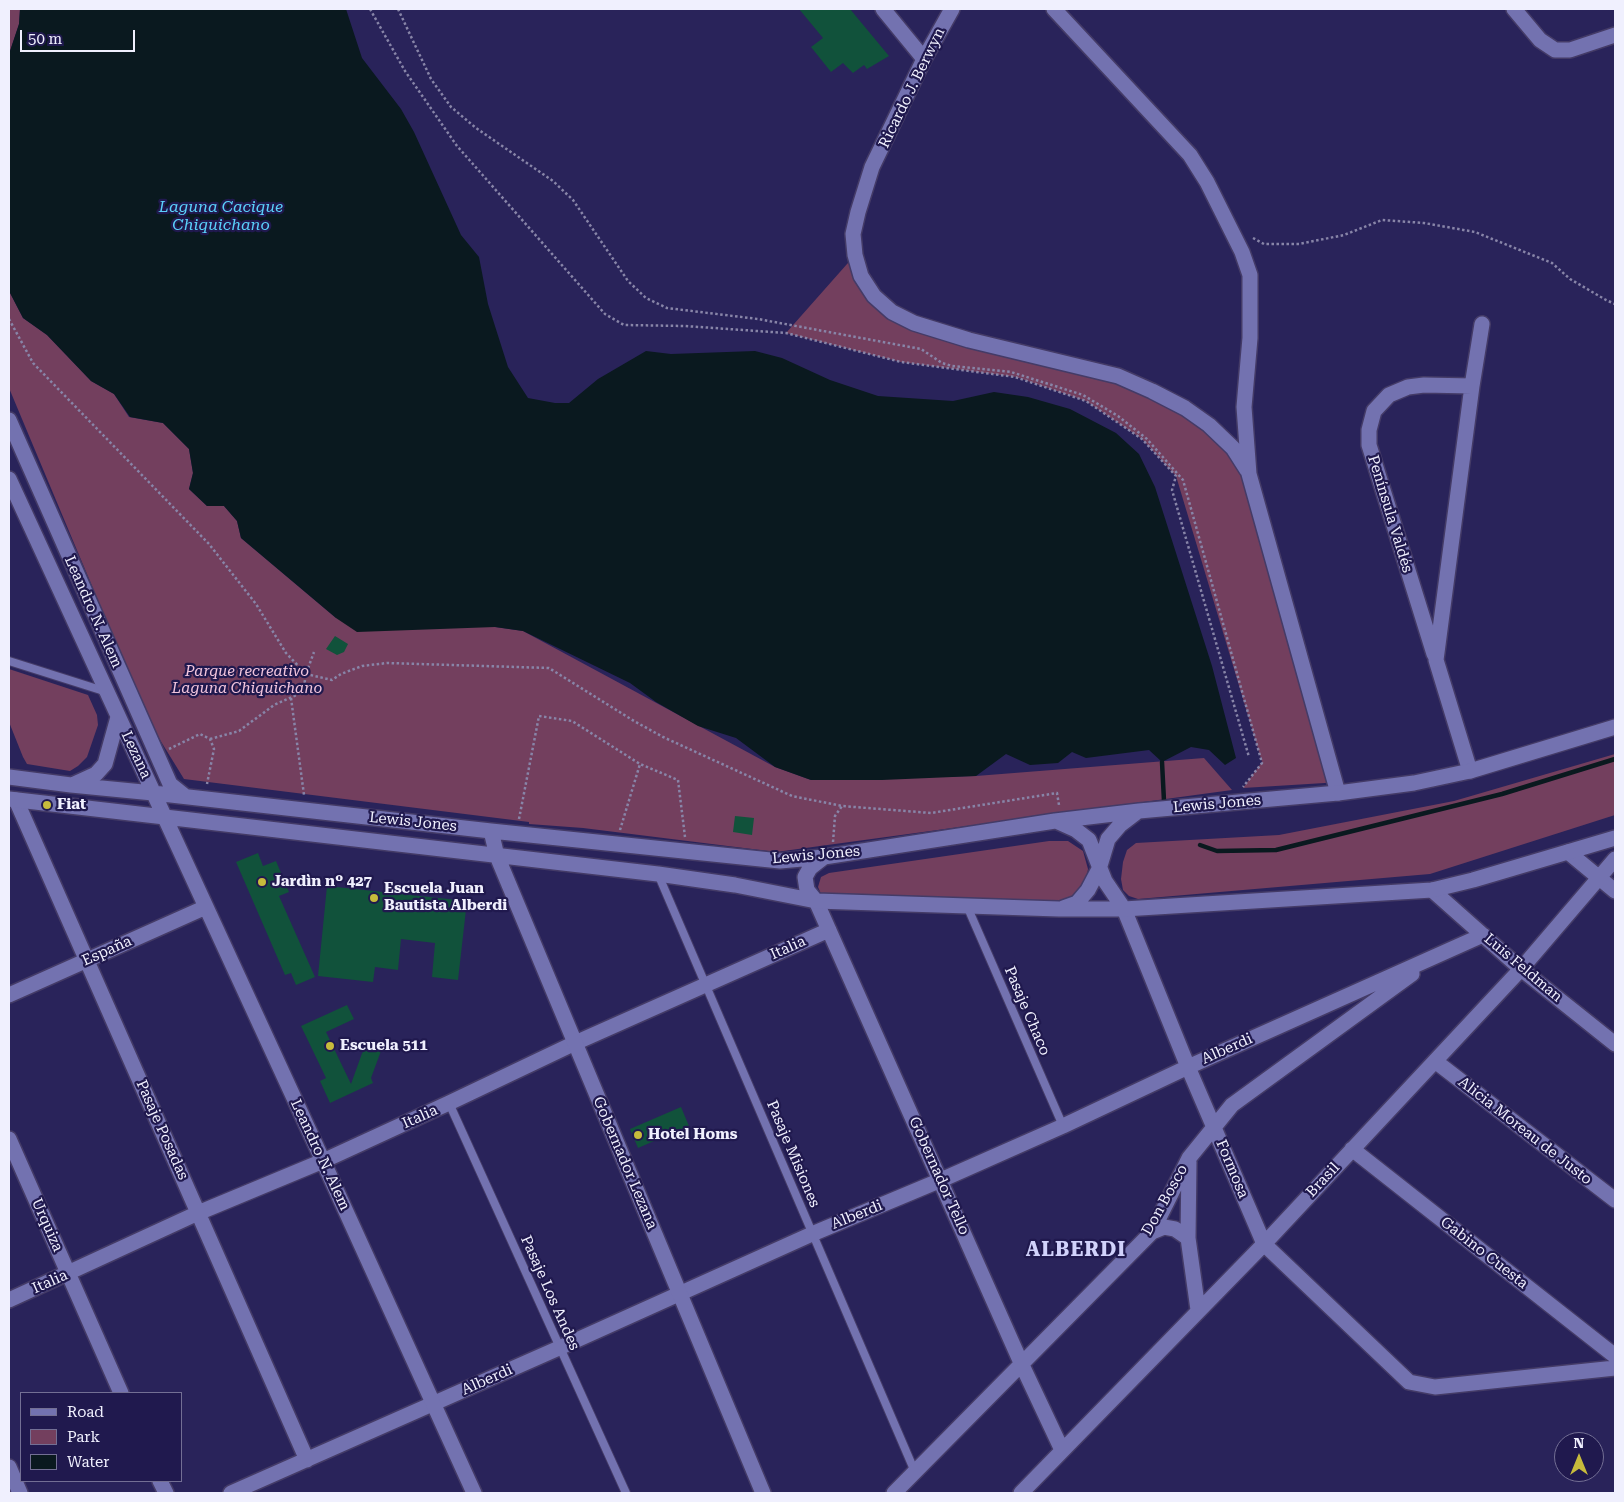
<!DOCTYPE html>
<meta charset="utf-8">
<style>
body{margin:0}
#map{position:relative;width:1624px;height:1502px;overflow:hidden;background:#29235a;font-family:"Roboto Serif",serif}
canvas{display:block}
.frame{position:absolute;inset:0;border:10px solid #f0f0fe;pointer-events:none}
.legend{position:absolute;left:20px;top:1392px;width:162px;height:90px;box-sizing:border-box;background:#20194e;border:1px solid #736f94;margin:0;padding:6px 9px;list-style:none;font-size:15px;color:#f0f0fe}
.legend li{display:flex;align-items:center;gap:10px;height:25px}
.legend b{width:25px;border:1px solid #736f94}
.north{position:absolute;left:1554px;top:1432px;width:50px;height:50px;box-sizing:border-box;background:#20194e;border:1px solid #736f94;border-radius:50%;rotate:0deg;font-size:14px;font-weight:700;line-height:20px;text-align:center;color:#f0f0fe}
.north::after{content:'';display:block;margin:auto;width:18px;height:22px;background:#c7bb3c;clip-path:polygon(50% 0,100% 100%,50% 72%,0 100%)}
.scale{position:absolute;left:20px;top:30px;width:115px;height:22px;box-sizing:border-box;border:2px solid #f0f0fe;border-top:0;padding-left:6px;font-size:15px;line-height:18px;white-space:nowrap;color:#f0f0fe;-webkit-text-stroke:4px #20194e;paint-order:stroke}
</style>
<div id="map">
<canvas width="1624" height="1502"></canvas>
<div class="frame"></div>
<ul class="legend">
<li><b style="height:6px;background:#7372b0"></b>Road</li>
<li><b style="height:14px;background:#733f5e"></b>Park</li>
<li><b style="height:14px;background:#0a191f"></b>Water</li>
</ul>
<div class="north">N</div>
<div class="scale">50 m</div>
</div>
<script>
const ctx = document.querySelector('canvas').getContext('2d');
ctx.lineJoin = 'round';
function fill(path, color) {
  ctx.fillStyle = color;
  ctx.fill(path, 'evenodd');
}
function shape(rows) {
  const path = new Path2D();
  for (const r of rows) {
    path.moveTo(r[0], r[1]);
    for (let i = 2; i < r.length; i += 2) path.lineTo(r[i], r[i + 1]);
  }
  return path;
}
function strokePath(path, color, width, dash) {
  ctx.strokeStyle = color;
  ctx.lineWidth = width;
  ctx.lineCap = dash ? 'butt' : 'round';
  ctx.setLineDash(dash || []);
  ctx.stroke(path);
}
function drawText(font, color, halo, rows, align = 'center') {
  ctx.font = font + ' "Roboto Serif",serif';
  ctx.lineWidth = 4.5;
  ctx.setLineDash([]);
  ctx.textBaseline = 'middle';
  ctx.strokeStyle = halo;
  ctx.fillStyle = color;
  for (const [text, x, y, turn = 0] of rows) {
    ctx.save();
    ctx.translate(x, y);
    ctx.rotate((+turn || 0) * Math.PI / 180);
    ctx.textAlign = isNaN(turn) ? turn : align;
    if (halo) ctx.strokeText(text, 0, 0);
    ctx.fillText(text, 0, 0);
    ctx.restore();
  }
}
const green = shape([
 [9,9,20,9,19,24,9,54],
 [855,255,892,312,1152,391,1233,448,1341,782,1243,788,1262,762,1176,476,1142,439,1086,401,1016,377,901,362,786,333],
 [9,291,23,318,47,335,91,381,114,394,129,417,163,423,189,449,193,473,189,489,207,506,224,506,237,521,241,538,336,618,495,627,523,631,775,767,811,780,976,776,1204,758,1232,790,776,852,583,828,529,824,529,822,184,779,149,722,9,388],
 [9,669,88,695,97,715,98,725,87,757,78,766,70,771,27,764,23,757,9,722],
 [1615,754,1615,815,1430,874,1138,899,1129,896,1123,890,1121,879,1123,862,1127,850,1136,843,1279,835,1454,801],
 [1049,841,1068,841,1083,851,1088,869,1085,887,1073,898,1055,905,821,894,818,887,821,877,829,873]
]);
const water = shape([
 [20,9,346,9,362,58,401,109,414,132,461,235,479,257,488,304,508,367,528,398,555,403,569,403,598,379,646,351,671,354,755,351,782,358,830,380,878,396,953,401,994,392,1028,397,1070,409,1116,433,1139,454,1155,487,1212,666,1236,758,1225,765,1209,750,1191,747,1162,762,1149,750,1086,758,1072,752,1058,763,1030,765,1006,754,976,776,882,780,811,780,775,767,736,738,698,726,656,702,630,683,523,631,495,627,357,632,336,618,241,538,237,521,224,506,207,506,189,489,193,473,189,449,163,423,130,417,114,394,91,381,47,335,23,318,9,291,9,54,19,24]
]);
const stream = shape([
 [1162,762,1164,801],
 [1200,845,1217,851,1276,850,1502,794,1615,759]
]);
const building = shape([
 [799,9,850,9,889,56,867,69,864,65,853,73,843,63,831,72,811,47,823,38],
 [335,636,348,644,344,652,337,655,326,649],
 [735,816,754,818,752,835,733,832],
 [258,853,263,866,276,861,289,892,279,896,315,977,296,985,291,973,285,975,236,862],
 [327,886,467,901,458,980,432,977,435,943,401,939,398,970,375,967,373,982,318,976],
 [347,1005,354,1019,326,1032,351,1084,365,1045,381,1051,371,1078,373,1083,330,1103,320,1081,326,1078,301,1026],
 [681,1107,689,1126,638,1148,630,1129]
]);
const path = shape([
 [370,9,405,71,457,146,605,314,624,325,685,326,786,333,901,362,1015,377,1086,401,1142,439,1176,476,1172,490,1249,757],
 [398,9,431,79,451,107,476,128,553,181,573,200,628,281,646,298,667,308,758,319,921,349,942,363,952,366,1011,372,1083,395,1118,416,1147,439,1183,480,1262,763,1243,787],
 [1253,238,1264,244,1299,244,1344,235,1382,220,1424,223,1475,232,1552,263,1570,279,1606,300,1615,304],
 [9,319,33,363,209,544,256,604,286,653,306,674,332,680,341,674,362,666,387,663,549,668,634,721,663,737,792,796,842,806,931,813,1057,793,1059,805],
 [291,698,304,795],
 [210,739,239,731,274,705,303,692,306,674,314,652],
 [169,749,200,734,210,739,214,749,207,784],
 [519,819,539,716,572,721,640,764,678,780,685,837],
 [620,830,640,764],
 [833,842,835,816,842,806]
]);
const service = shape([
 [9,661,107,692],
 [658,874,915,1472],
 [967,906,1063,1126],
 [449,1103,626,1493]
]);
const minor = shape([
 [883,9,924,59],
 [952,9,924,59,872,167,858,212,853,234,855,255,861,276,874,296,892,312,914,323,969,340,1118,376,1152,391,1185,408,1209,425,1233,448,1247,470],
 [1054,9,1190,155,1207,182,1242,252,1250,275,1250,338,1244,407,1249,474,1338,793],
 [1514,9,1540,40,1555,50,1570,50,1615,35],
 [1434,654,1369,445,1369,430,1374,411,1389,395,1408,387,1424,385,1472,386],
 [1470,771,1436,660,1472,386,1482,324],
 [16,800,307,1460],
 [1568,852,1615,891],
 [1432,890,1521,969,1615,1044],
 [816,901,1022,1365,1062,1450],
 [1124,909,1188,1067,1264,1244,1409,1382,1435,1387,1615,1368],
 [1435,1061,1615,1200],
 [9,1139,121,1393],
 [1352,1149,1615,1356],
 [1189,1162,1188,1238,1198,1310],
 [1152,1232,1164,1227,1175,1229,1188,1238],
 [9,1300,198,1213,323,1161,449,1103,575,1043,829,930],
 [9,1467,20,1493],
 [160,1481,166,1493],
 [231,1493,559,1348,812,1234,941,1180,1063,1126,1188,1067,1483,935],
 [894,1493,1152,1232,1189,1158,1232,1105,1412,974],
 [1021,1493,1264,1244,1521,969,1615,859]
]);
const tertiary = shape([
 [9,420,170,784,185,796],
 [9,479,323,1161,474,1493],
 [9,777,71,785,153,793,491,831,780,861,824,857,1055,821,1139,811,1338,793,1414,783,1470,771,1615,727],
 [72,785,96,774,105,764,118,717],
 [9,799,658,874,735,885,816,901,1059,909,1124,909,1432,890,1473,880,1615,838],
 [1056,821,1076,830,1089,840,1105,881,1124,909],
 [491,831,497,856,763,1493],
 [816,901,807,890,805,877,810,868,824,857],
 [1063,908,1077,903,1088,890,1099,869,1108,839,1120,825,1137,812],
 [9,995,206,907]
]);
const markers = [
 [47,805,5,"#c7bb3c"],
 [262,882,5,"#c7bb3c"],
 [374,898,5,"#c7bb3c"],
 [330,1046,5,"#c7bb3c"],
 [638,1135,5,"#c7bb3c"]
];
const streetNames = [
 ["Ricardo J. Berwyn",912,88,-64],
 ["Península Valdés",1390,514,73],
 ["Leandro N. Alem",93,612,66],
 ["Lezana",136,755,65],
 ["Lewis Jones",1217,804,-5],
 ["Lewis Jones",413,822,6],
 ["Lewis Jones",816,855,-5],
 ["Italia",788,948,-24],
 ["España",107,951,-24],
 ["Luis Feldman",1523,968,40],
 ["Pasaje Chaco",1027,1011,67],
 ["Alberdi",1227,1049,-24],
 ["Italia",420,1117,-24],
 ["Pasaje Posadas",162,1130,66],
 ["Alicia Moreau de Justo",1525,1131,38],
 ["Pasaje Misiones",793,1154,67],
 ["Leandro N. Alem",320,1155,65],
 ["Gobernador Lezana",625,1163,67],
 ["Formosa",1232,1169,67],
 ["Gobernador Tello",939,1176,66],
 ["Brasil",1323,1180,-47],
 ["Don Bosco",1165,1200,-61],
 ["Alberdi",857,1215,-22],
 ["Urquiza",47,1225,66],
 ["Gabino Cuesta",1484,1253,38],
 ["Italia",50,1282,-24],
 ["Pasaje Los Andes",550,1293,66],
 ["Alberdi",487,1380,-24]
];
const parkNames = [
 ["Parque recreativo",247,672],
 ["Laguna Chiquichano",247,689]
];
const poiNames = [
 ["Fiat",57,805],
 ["Jardìn nº 427",272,882],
 ["Escuela Juan",384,889],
 ["Bautista Alberdi",384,906],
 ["Escuela 511",340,1046],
 ["Hotel Homs",648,1135]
];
const waterNames = [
 ["Laguna Cacique",221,207],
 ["Chiquichano",221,225]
];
const districtNames = [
 ["ALBERDI",1076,1250]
];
fill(green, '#733f5e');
fill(water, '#0a191f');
strokePath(stream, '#0a191f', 4.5);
fill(building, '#11523b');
strokePath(service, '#443b67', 10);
strokePath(minor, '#443b67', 18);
strokePath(tertiary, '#443b67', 18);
strokePath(path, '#8885a8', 2.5, [2.5, 2.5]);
strokePath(service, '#7372b0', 8);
strokePath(minor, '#7372b0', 15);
strokePath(tertiary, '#7372b0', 15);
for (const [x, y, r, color] of markers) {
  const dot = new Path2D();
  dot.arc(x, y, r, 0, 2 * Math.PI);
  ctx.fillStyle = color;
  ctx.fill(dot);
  strokePath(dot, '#20194e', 2);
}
drawText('15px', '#f0f0fe', '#20194e', streetNames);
drawText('italic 15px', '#f2c5dd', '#20194e', parkNames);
drawText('bold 15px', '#f0f0fe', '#20194e', poiNames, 'left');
drawText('italic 16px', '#5ad1fa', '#20194e', waterNames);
ctx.letterSpacing = '1px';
drawText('bold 20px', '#d1d2fb', '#20194e', districtNames);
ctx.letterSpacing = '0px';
</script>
